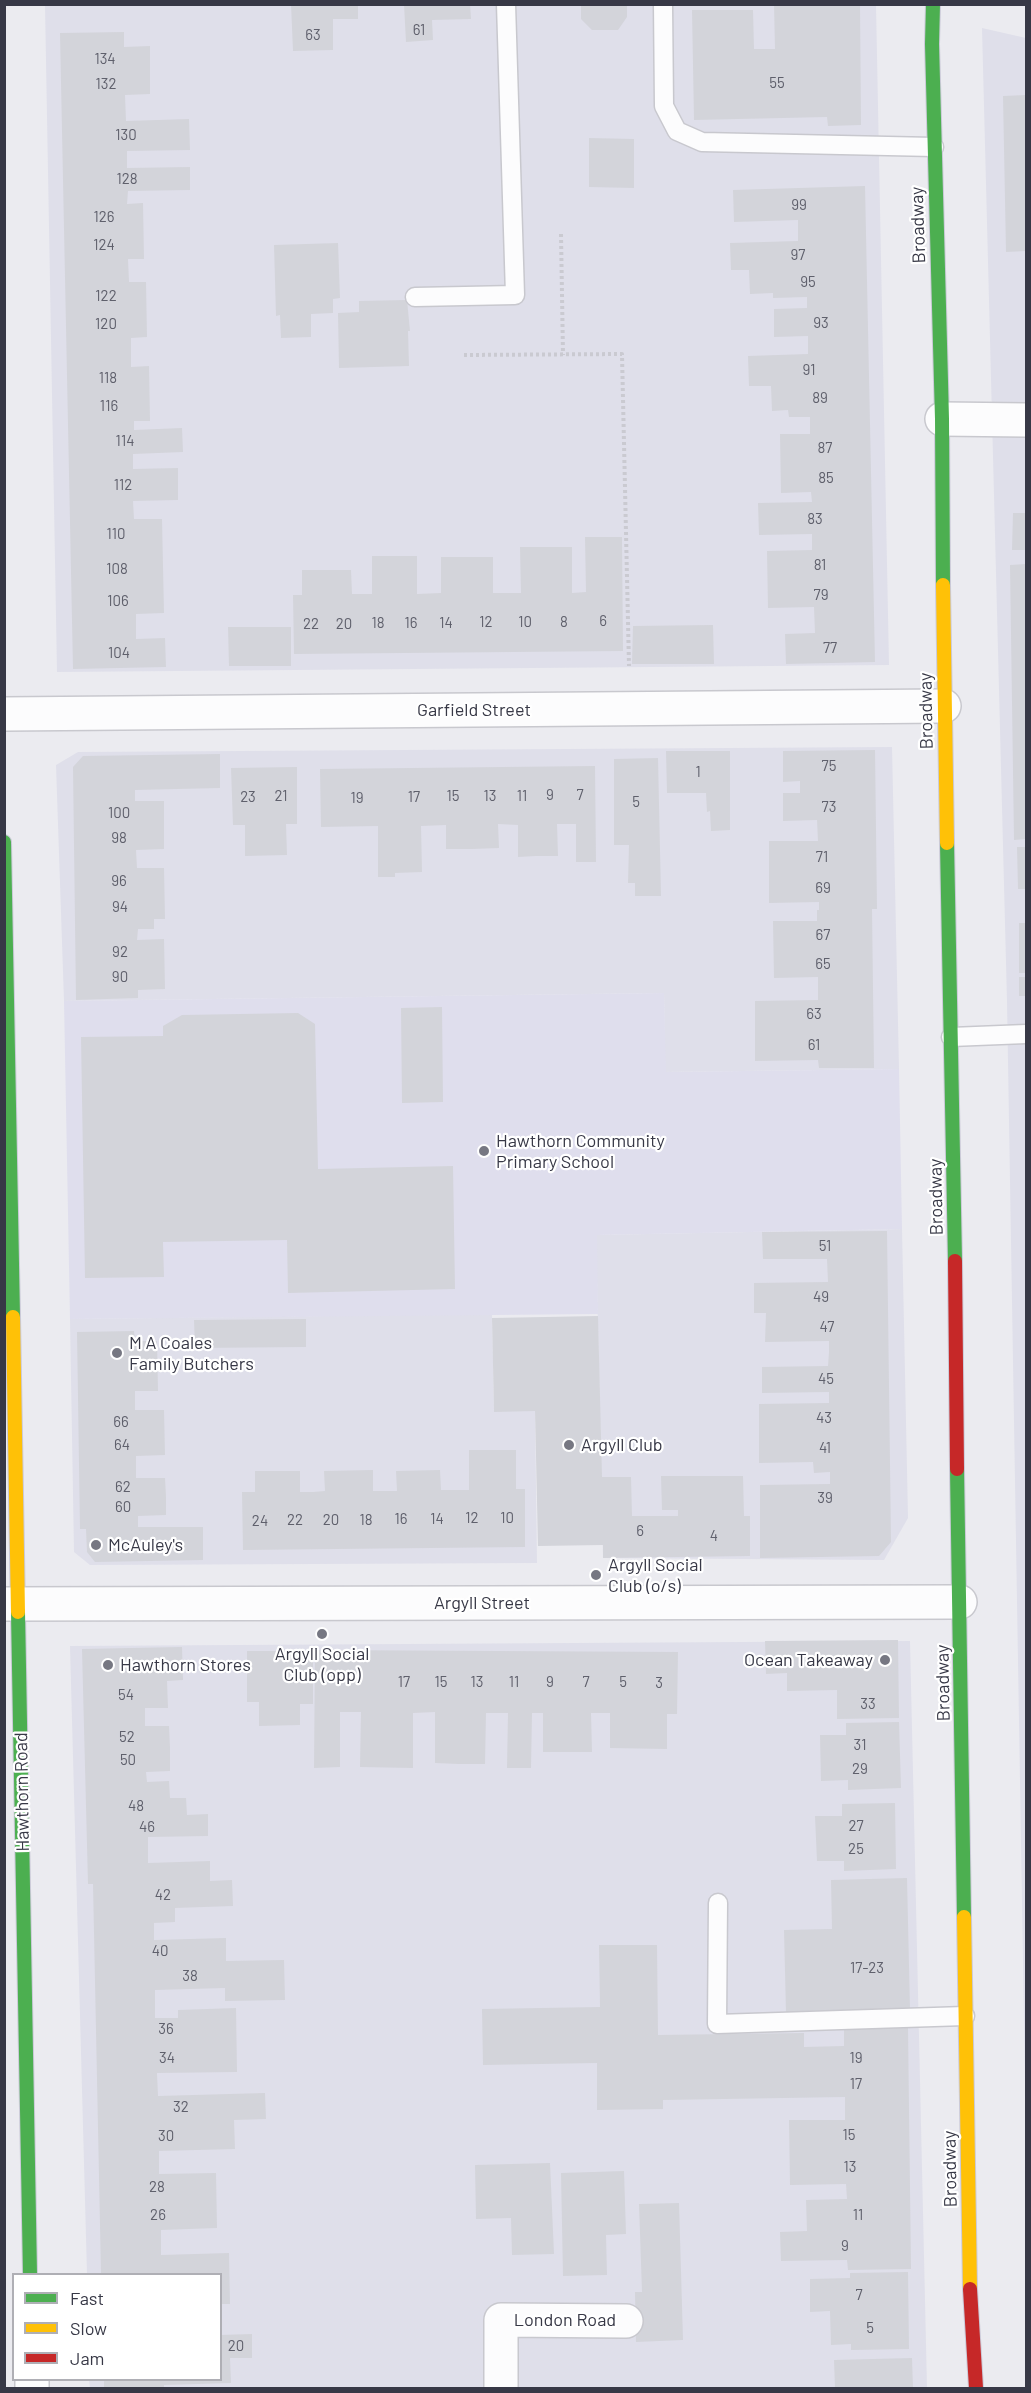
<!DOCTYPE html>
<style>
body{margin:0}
#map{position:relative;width:1031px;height:2393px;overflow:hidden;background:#ebebf0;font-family:Barlow,sans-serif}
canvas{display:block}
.frame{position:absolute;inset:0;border:6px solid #373846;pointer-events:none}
.legend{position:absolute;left:12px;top:2273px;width:210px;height:108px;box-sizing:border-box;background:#fff;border:2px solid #afafb5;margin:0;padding:8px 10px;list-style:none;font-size:18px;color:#373846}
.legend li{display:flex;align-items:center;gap:12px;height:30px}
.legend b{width:30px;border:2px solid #afafb5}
</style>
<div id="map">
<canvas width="1031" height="2393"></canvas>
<div class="frame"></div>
<ul class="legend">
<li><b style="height:8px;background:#4caf50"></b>Fast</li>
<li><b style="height:8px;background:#ffc107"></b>Slow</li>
<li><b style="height:8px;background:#c62828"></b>Jam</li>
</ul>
</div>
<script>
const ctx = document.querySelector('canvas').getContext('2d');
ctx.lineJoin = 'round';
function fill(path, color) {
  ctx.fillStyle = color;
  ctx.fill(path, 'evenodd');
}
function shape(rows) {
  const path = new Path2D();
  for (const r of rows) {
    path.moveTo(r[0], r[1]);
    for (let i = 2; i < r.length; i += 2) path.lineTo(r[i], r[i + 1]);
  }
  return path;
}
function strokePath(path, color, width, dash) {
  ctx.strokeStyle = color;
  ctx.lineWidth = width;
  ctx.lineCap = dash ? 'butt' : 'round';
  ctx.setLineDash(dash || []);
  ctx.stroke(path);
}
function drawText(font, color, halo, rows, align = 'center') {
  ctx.font = font + ' Barlow,sans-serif';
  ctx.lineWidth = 4.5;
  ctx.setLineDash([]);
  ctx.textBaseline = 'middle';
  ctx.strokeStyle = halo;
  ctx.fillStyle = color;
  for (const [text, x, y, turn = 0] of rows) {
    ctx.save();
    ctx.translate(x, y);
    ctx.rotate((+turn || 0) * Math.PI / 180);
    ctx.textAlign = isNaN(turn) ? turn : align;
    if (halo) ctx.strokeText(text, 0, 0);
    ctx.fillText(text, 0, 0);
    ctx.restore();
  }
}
const residential = shape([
 [45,5,876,5,889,665,57,672],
 [982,28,1026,38,1026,2142,1007,1001],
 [892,747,899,1069,665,1072,664,993,64,1001,56,765,78,752],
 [902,1229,908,1518,884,1560,603,1558,596,1235],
 [492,1314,494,1411,535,1411,537,1563,90,1565,74,1552,70,1319],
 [910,1641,927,2388,90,2388,89,2380,220,2380,220,2274,87,2274,70,1646]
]);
const education = shape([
 [664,993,666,1072,899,1069,902,1229,597,1235,598,1314,70,1319,64,1001]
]);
const building = shape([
 [291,4,358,4,358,19,333,19,333,50,293,51],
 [404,4,470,4,471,19,432,20,433,40,406,42],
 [581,4,627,4,627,17,618,30,592,30,581,19],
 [774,4,860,4,861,125,828,126,827,117,694,120,692,10,753,10,754,49,775,49],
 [124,32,124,47,150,46,150,94,125,95,126,121,189,119,190,150,127,151,127,168,190,167,190,190,128,191,127,204,143,203,144,259,128,259,129,282,146,282,147,337,131,338,131,367,149,366,150,421,134,421,134,430,182,428,183,452,133,454,133,469,178,468,178,500,133,501,134,519,162,519,164,613,136,614,136,639,165,638,166,667,73,669,60,33],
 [1026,95,1026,251,1006,252,1003,96],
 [589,138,634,139,634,188,589,187],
 [865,186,875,662,786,664,785,634,815,633,814,607,768,608,767,551,812,550,812,534,759,535,758,503,812,502,811,492,781,493,780,434,810,434,810,417,789,417,788,410,772,411,771,386,749,386,748,356,808,354,808,336,774,337,774,309,807,308,807,297,773,298,773,293,750,294,749,270,731,270,730,243,798,241,798,220,734,222,733,190],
 [338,243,340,298,333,299,333,313,311,314,311,337,281,338,280,315,276,316,274,245],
 [407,300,410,331,408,331,409,366,339,368,338,313,359,312,359,301],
 [1013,513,1026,513,1026,550,1012,550],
 [585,537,622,537,623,651,294,654,293,595,302,595,302,570,351,570,352,594,372,594,372,556,417,556,417,594,441,593,441,557,493,557,493,593,521,593,520,547,572,547,572,593,586,592],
 [1026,564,1026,839,1014,840,1010,565],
 [713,625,714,664,632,664,633,626],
 [228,627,291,627,291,666,229,666],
 [875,750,877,909,872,909,874,1068,819,1068,818,1060,755,1061,755,1001,818,1000,818,977,774,978,773,921,817,921,817,910,819,910,819,902,769,903,769,841,818,841,817,820,783,821,783,793,800,793,800,781,783,782,783,751],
 [666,751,730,751,730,830,711,831,710,811,707,812,706,793,667,793],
 [220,754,220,788,135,790,135,801,164,801,164,849,136,850,137,868,164,868,165,919,154,919,154,929,138,929,137,940,164,939,165,989,138,990,138,998,76,1000,73,767,83,756],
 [658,758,661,896,635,896,635,883,628,883,629,845,614,845,614,759],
 [595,766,596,862,576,862,576,824,557,824,558,856,536,856,518,857,518,825,498,824,499,848,472,849,446,849,446,825,421,826,422,872,395,873,395,877,378,877,378,826,321,827,320,769],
 [297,767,297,824,286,824,287,855,245,856,245,825,233,825,231,768],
 [1017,847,1026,847,1026,889,1018,889],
 [1019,923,1026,923,1026,973,1019,973],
 [1019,977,1026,977,1026,996,1019,996],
 [442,1007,443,1102,402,1103,401,1008],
 [298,1013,315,1024,318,1169,453,1166,455,1289,288,1293,287,1240,163,1242,164,1277,85,1278,81,1037,163,1036,163,1026,182,1015],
 [887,1231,891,1542,879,1556,760,1558,760,1485,830,1484,830,1472,814,1473,813,1462,759,1463,759,1404,829,1403,829,1392,762,1393,762,1367,828,1366,829,1352,829,1341,765,1342,766,1313,754,1313,754,1283,828,1282,827,1259,763,1259,762,1232],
 [598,1316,602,1477,631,1477,632,1516,678,1516,678,1510,662,1510,661,1476,743,1476,744,1516,750,1516,750,1556,603,1558,603,1545,538,1546,535,1411,494,1412,492,1318],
 [306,1319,306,1347,195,1348,194,1320],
 [134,1331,135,1341,157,1341,158,1391,135,1391,135,1410,164,1410,165,1455,136,1456,136,1478,165,1478,166,1497,166,1515,138,1516,138,1527,203,1527,203,1560,95,1562,87,1552,86,1529,80,1529,77,1332],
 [469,1450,516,1450,516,1489,525,1489,525,1547,243,1550,242,1492,255,1492,255,1471,300,1471,300,1492,313,1492,325,1491,324,1471,373,1470,373,1491,397,1491,396,1471,440,1470,441,1490,469,1490],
 [898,1640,899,1718,837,1719,837,1690,787,1691,787,1673,766,1674,765,1641],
 [182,1647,183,1680,167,1681,168,1708,145,1708,145,1726,169,1726,170,1748,170,1771,146,1772,147,1782,169,1781,170,1798,186,1798,187,1815,208,1814,208,1836,148,1837,148,1863,210,1861,210,1881,232,1880,233,1906,175,1908,175,1922,154,1923,154,1940,226,1938,226,1961,284,1960,285,2000,225,2001,225,1988,155,1990,155,2018,178,2018,178,2010,236,2008,237,2072,157,2073,158,2096,265,2093,266,2119,234,2120,235,2149,159,2151,159,2174,216,2173,217,2228,161,2230,161,2255,229,2253,230,2304,220,2304,220,2274,101,2274,93,1884,88,1884,82,1649],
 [315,1650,678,1652,677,1714,667,1714,667,1749,610,1748,610,1713,591,1713,592,1752,543,1752,543,1713,532,1713,531,1768,507,1768,508,1713,486,1713,485,1764,459,1764,435,1763,435,1712,413,1713,413,1768,360,1767,361,1712,340,1712,340,1767,314,1768],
 [247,1651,313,1651,313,1704,300,1704,300,1725,259,1726,259,1702,247,1702],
 [899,1722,901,1788,848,1790,848,1780,821,1781,820,1735,846,1735,846,1723],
 [895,1803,896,1869,844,1871,844,1861,817,1861,815,1816,842,1816,842,1804],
 [907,1878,910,2010,786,2013,784,1930,832,1929,831,1880],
 [599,1945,657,1945,658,2035,804,2033,804,2047,844,2046,844,2029,908,2028,911,2269,848,2270,847,2260,781,2261,780,2232,807,2231,806,2200,847,2199,846,2184,790,2185,789,2120,845,2120,845,2097,663,2100,663,2109,597,2110,597,2063,483,2065,482,2009,600,2007],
 [550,2163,554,2254,512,2255,511,2218,476,2219,475,2165],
 [624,2171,626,2234,606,2235,607,2275,563,2276,561,2173],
 [679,2203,683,2340,636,2342,635,2292,642,2292,639,2204],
 [908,2272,909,2349,851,2350,851,2344,831,2345,830,2311,810,2312,810,2279,850,2278,850,2273],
 [252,2334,252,2358,230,2358,231,2383,164,2385,164,2388,104,2388,104,2380,220,2380,220,2335],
 [912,2358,913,2388,835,2388,834,2360]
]);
const path = shape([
 [561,234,563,355],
 [464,355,622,354,629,666]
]);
const lane = shape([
 [663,4,664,106,677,131,702,142,934,147],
 [415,297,515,295,506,4],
 [951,1037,1026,1034],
 [718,1903,717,2024,965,2016]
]);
const street = shape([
 [942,419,1026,420],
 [4,714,944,706],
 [4,1604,960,1602],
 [32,2380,32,2388],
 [501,2388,501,2320,626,2321]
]);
const fast = shape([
 [933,4,932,44,942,419,943,585],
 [4,842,13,1317],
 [947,843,955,1261],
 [957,1469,964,1917],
 [18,1612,30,2274]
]);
const slow = shape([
 [943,585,947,843],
 [13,1317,18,1612],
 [964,1917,970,2289]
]);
const jam = shape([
 [955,1261,957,1469],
 [970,2289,976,2388]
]);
const markers = [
 [484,1151,6,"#767782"],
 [117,1353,6,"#767782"],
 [569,1445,6,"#767782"],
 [96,1545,6,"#767782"],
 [596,1575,6,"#767782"],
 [322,1634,6,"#767782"],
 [885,1660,6,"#767782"],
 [108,1665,6,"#767782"]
];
const numberNames = [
 ["61",419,30],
 ["63",313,35],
 ["134",105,59],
 ["55",777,83],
 ["132",106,84],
 ["130",126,135],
 ["128",127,179],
 ["99",799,205],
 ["126",104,217],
 ["124",104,245],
 ["97",798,255],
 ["95",808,282],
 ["122",106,296],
 ["93",821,323],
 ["120",106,324],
 ["91",809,370],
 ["118",108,378],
 ["89",820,398],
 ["116",109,406],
 ["114",125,441],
 ["87",825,448],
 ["85",826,478],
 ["112",123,485],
 ["83",815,519],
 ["110",116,534],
 ["81",820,565],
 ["108",117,569],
 ["79",821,595],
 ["106",118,601],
 ["6",603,621],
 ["12",486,622],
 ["10",525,622],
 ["8",564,622],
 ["18",378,623],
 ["16",411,623],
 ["14",446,623],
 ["22",311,624],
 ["20",344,624],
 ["77",830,648],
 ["104",119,653],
 ["75",829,766],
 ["1",698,772],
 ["9",550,795],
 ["7",580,795],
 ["21",281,796],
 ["15",453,796],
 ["13",490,796],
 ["11",522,796],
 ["23",248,797],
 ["17",414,797],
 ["19",357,798],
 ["5",636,802],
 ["73",829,807],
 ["100",119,813],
 ["98",119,838],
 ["71",822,857],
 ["96",119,881],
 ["69",823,888],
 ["94",120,907],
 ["67",823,935],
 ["92",120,952],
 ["65",823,964],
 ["90",120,977],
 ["63",814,1014],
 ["61",814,1045],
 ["51",825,1246],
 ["49",821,1297],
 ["47",827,1327],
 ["45",826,1379],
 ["43",824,1418],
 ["66",121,1422],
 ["64",122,1445],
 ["41",825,1448],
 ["62",123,1487],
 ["39",825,1498],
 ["60",123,1507],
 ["12",472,1518],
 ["10",507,1518],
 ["16",401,1519],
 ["14",437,1519],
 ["22",295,1520],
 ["20",331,1520],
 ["18",366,1520],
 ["24",260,1521],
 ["6",640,1531],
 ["4",714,1536],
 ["17",404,1682],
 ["15",441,1682],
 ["13",477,1682],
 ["11",514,1682],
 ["9",550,1682],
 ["7",586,1682],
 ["5",623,1682],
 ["3",659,1683],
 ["54",126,1695],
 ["33",868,1704],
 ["52",127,1737],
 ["31",860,1745],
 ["50",128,1760],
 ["29",860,1769],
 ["48",136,1806],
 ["27",856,1826],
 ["46",147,1827],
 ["25",856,1849],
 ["42",163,1895],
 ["40",160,1951],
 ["17-23",867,1968],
 ["38",190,1976],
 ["36",166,2029],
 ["34",167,2058],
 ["19",856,2058],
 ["17",856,2084],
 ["32",181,2107],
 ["15",849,2135],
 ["30",166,2136],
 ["13",850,2167],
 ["28",157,2187],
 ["26",158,2215],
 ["11",858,2215],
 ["9",845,2246],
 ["7",859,2295],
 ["5",870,2328],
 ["20",236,2346]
];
const streetNames = [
 ["Broadway",918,225,-92],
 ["Garfield Street",474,710],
 ["Broadway",926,711,-91],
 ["Broadway",936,1197,-91],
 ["Argyll Street",482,1603],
 ["Broadway",943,1683,-91],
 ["Hawthorn Road",22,1792,-91],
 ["Broadway",950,2169,-91],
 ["London Road",565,2320]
];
const poiNames = [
 ["Hawthorn Community",496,1141],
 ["Primary School",496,1162],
 ["M A Coales",129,1343],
 ["Family Butchers",129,1364],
 ["Argyll Club",581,1445],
 ["McAuley's",108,1545],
 ["Argyll Social",608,1565],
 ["Club (o/s)",608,1586],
 ["Argyll Social",322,1654,"center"],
 ["Club (opp)",322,1675,"center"],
 ["Ocean Takeaway",873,1660,"right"],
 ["Hawthorn Stores",120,1665]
];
fill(residential, '#dfdfea');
fill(education, '#dfdeed');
fill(building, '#d3d4da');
strokePath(lane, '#c8c8ce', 21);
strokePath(street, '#c8c8ce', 36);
strokePath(fast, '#cbcad8', 16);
strokePath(slow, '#cbcad8', 16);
strokePath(jam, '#cbcad8', 16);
strokePath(path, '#cacad1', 4, [3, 3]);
strokePath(lane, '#fcfcfd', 18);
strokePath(street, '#fcfcfd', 33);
strokePath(fast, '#4caf50', 14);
strokePath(slow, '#ffc107', 14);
strokePath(jam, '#c62828', 14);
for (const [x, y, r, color] of markers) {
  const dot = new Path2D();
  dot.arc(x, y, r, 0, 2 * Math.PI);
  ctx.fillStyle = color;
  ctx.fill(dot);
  strokePath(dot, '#fff', 2);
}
drawText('15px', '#5f606c', null, numberNames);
drawText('18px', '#373846', '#fff', streetNames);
drawText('18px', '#373846', '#fff', poiNames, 'left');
</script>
